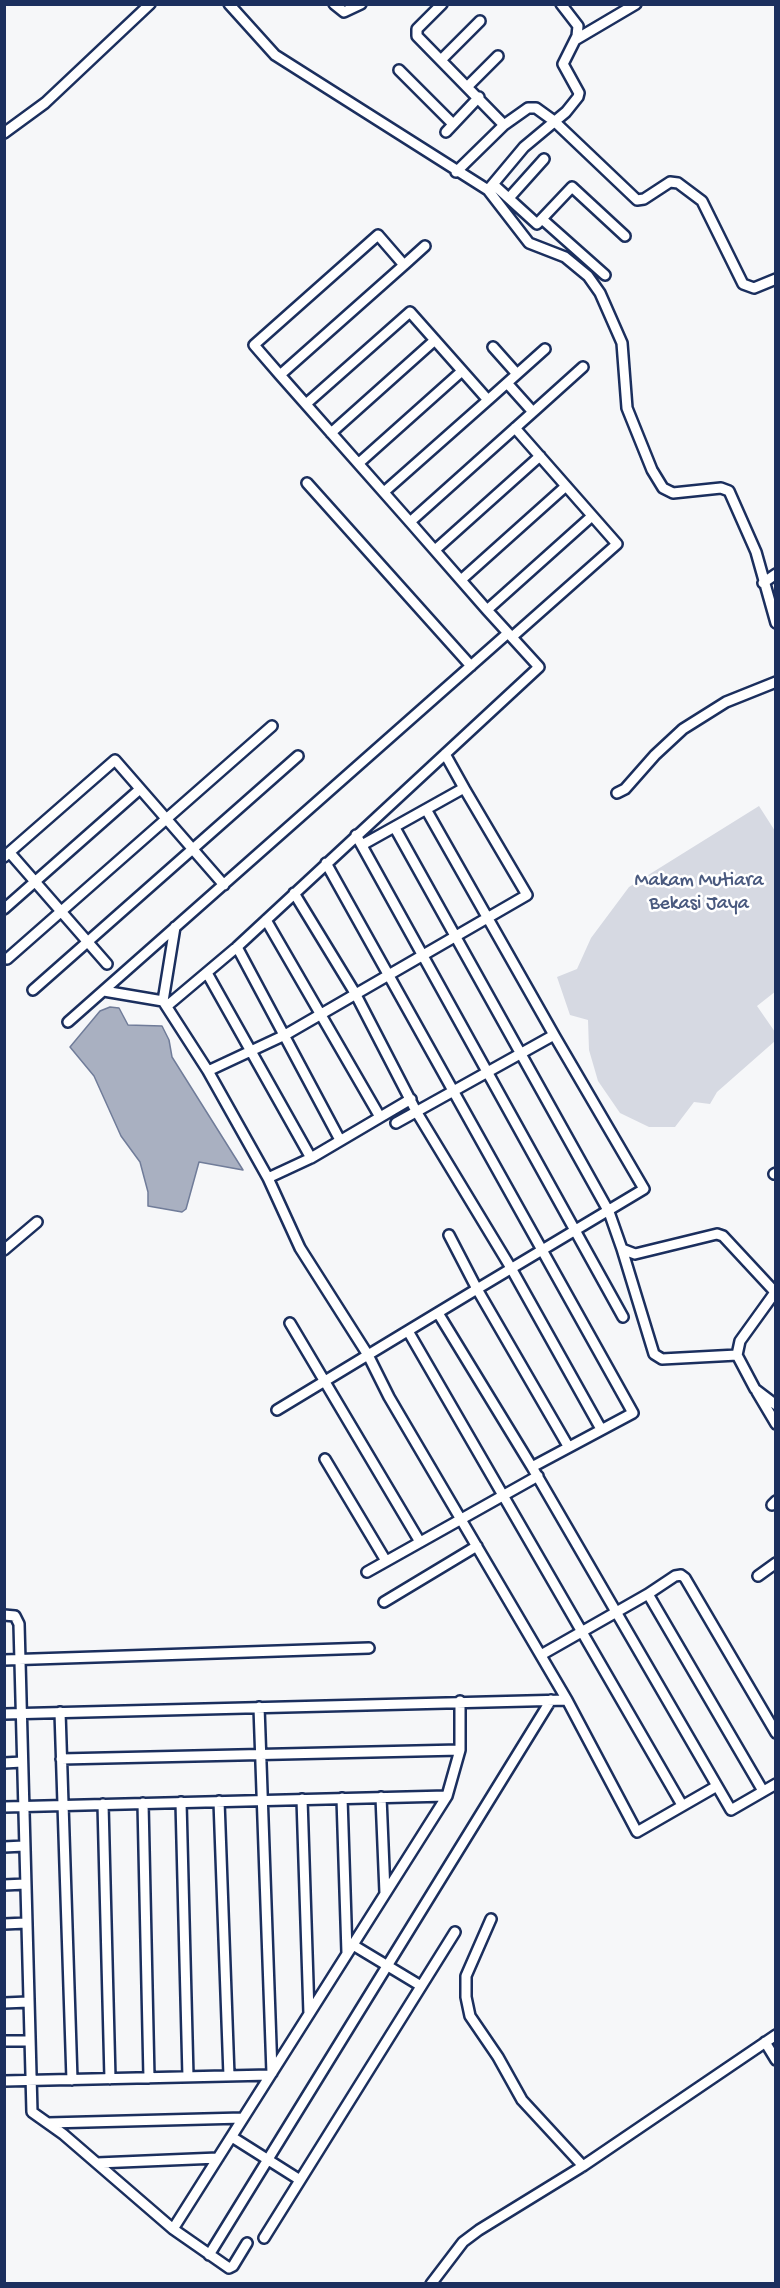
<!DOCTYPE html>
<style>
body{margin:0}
#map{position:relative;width:780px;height:2288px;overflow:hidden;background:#f6f7f9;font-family:"Gochi Hand",sans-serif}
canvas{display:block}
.frame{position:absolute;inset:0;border:6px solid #1b2f5e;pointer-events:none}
</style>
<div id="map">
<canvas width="780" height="2288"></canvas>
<div class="frame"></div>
</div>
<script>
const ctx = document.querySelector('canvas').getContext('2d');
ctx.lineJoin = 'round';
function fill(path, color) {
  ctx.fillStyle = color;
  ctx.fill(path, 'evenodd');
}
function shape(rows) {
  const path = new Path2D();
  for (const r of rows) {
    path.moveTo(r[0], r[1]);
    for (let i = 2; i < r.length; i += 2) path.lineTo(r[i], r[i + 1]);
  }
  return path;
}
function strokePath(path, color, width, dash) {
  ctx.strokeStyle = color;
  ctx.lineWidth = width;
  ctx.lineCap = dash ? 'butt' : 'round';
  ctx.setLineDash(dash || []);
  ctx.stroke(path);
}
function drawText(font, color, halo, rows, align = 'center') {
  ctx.font = font + ' "Gochi Hand",sans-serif';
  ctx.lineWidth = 5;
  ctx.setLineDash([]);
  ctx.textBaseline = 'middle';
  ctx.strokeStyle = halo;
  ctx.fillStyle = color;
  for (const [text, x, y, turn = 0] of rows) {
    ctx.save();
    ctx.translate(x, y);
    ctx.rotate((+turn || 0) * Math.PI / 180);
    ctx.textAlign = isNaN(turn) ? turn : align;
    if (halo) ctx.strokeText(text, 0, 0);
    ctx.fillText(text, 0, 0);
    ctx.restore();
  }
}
const green = shape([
 [759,806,775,831,776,991,757,1006,775,1032,775,1041,717,1092,710,1104,694,1102,675,1127,649,1127,620,1113,598,1081,589,1050,588,1020,570,1015,557,977,577,969,591,938,629,887]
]);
const water = shape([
 [110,1007,119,1008,128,1025,162,1026,169,1040,172,1057,243,1170,199,1162,186,1209,182,1212,148,1206,148,1192,140,1162,121,1136,94,1076,70,1047,100,1011,110,1007]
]);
const minor = shape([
 [229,4,275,55,488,190,529,243,565,257,588,276,600,293,622,343,627,408,652,470,663,488,673,493,721,488,729,491,756,552,776,623],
 [334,4,344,12,361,4],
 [442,4,417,29,417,36,504,125,456,172],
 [575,40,636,4],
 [441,60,480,21],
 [399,70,453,124],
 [468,86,498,56],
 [504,125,528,108,536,108,554,121,637,200,644,199,670,182,678,183,702,201,743,284,754,288,776,279],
 [446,132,479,97],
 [4,133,45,103,150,4],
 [493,184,537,224,572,187,625,236],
 [488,190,524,147,566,112,578,97,579,93,563,64,577,36,578,26,561,4],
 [509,198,544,159],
 [542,219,605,275],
 [404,265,425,246],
 [493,347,517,374],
 [488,400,545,349],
 [306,404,410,312,488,400,384,492],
 [533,412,583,367],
 [331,433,435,340],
 [359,463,462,371],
 [307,483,471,666],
 [410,522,533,412,507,383],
 [435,550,540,456],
 [461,580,566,486],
 [763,583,776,574],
 [487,610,592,516],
 [512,637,617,544,515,428],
 [445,754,464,788],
 [617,793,625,789,655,755,683,729,726,702,776,682],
 [427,811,554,1035],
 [395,828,609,1212,622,1249,635,1254,717,1234,723,1236,775,1292],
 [356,835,623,1317],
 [10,853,107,964],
 [4,857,115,760,224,885],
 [326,863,633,1413,532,1467],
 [294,893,355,993,416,1111,511,1268,601,1429],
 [4,909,140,789],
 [266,920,380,1117],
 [237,947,340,1140],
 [7,959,272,726],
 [207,973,311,1158],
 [33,990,298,756],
 [104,991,163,1001,175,927],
 [163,1001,208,1071,268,1178,300,1248,368,1355,389,1397,567,1700,637,1832,717,1786],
 [167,1006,237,947,539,667,508,633],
 [68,1022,508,633,487,610,410,522,280,375,254,345,378,235,404,265,280,375],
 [208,1071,285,1035,527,895,464,788,362,845],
 [396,1123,554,1035,644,1189,477,1289,449,1235],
 [774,1174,776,1173],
 [268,1178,311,1158,411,1099],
 [622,1249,654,1354,662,1359,737,1355],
 [4,1250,37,1222],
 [776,1291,740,1341,737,1355,755,1389,776,1405],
 [438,1313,532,1467,731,1810,776,1784],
 [290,1323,420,1542],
 [408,1331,682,1805],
 [757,1392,776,1424],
 [277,1410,477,1289,568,1446],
 [325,1459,386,1561],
 [772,1505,776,1501],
 [367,1572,538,1476],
 [758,1576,776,1563],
 [648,1594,763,1791],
 [384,1602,477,1546],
 [4,1615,15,1616,19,1624,32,2112,63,2134,173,2229,229,2268,233,2266,247,2243],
 [541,1655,648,1594,675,1576,681,1575,685,1578,776,1733],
 [4,1660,369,1648],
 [259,1707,272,2073],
 [60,1712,72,2080],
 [4,1714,567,1700],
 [61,1759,460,1750],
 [4,1763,22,1762],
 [381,1797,385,1893],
 [342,1798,347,1953],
 [302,1799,309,2014],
 [219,1801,229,2076],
 [181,1802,188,2077],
 [143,1803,149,2078],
 [103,1804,110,2079],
 [4,1807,447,1796],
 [4,1847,24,1846],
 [4,1885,25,1884],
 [491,1919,466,1976,466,1997,470,2016,498,2057,522,2100,583,2166],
 [4,1924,26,1923],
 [353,1945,421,1986],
 [4,2003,28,2002],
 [4,2041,29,2041],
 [765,2042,776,2060],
 [4,2081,270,2075],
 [48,2123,243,2118],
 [232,2137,300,2180],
 [97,2163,218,2158],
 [173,2229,447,1796,460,1750,460,1701],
 [264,2238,455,1932],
 [209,2255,551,1700],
 [431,2284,463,2242,479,2230,583,2166,776,2035]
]);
const parkNames = [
 ["Makam Mutiara",699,882],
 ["Bekasi Jaya",699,905]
];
fill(green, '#d6d9e2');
fill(water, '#a9b0c1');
strokePath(water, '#707c99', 1.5);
strokePath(minor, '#1b2f5e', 14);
strokePath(minor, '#fff', 9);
drawText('20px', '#4a5a7f', '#fff', parkNames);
</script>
